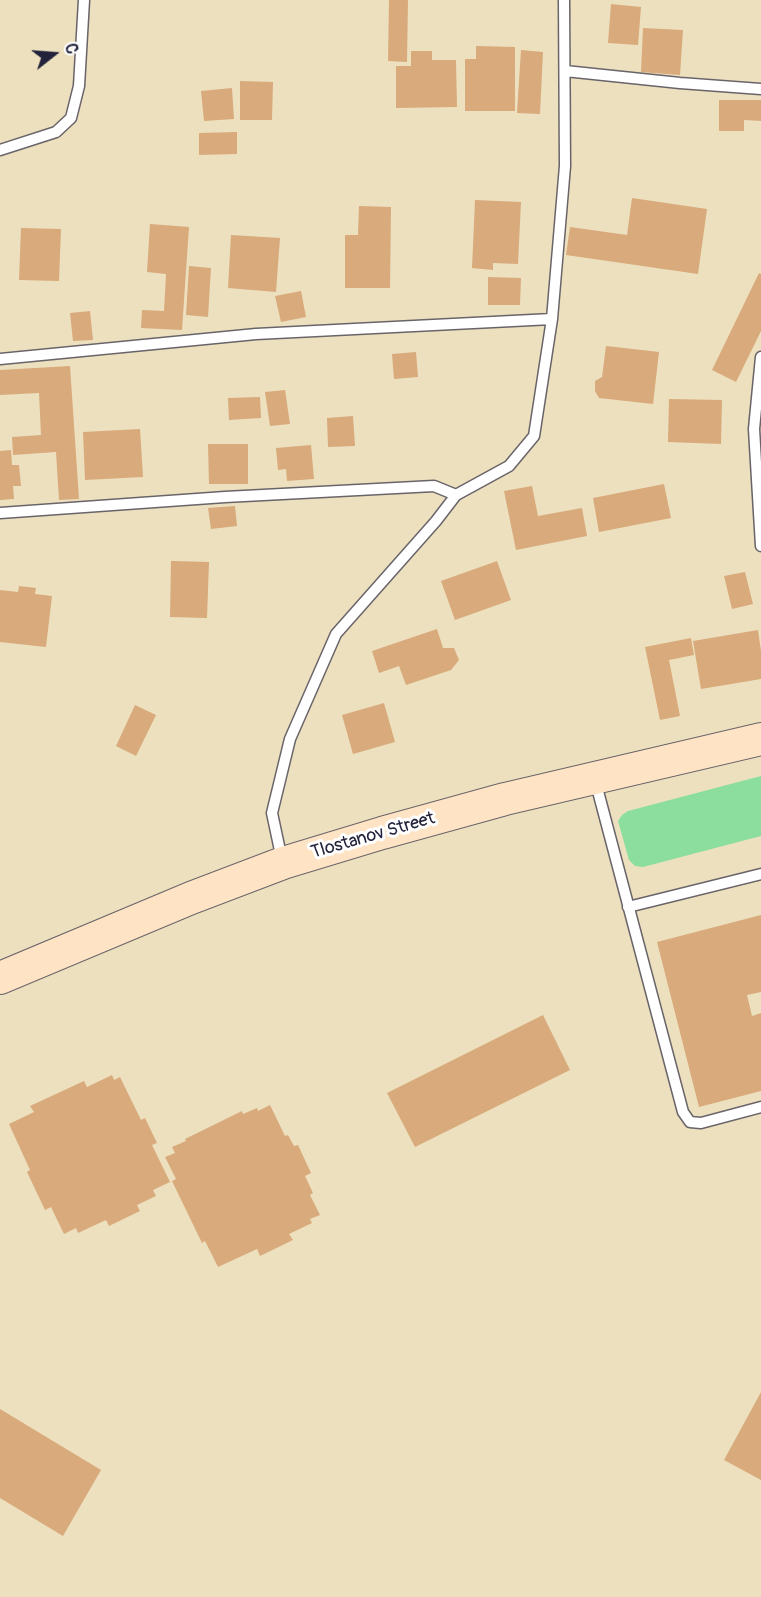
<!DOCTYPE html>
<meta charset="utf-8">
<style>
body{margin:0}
#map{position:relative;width:761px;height:1597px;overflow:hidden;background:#ede0be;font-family:Pangolin,sans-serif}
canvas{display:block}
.north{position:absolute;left:24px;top:24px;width:60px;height:60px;-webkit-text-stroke:4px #fff;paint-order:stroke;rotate:73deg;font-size:16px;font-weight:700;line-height:24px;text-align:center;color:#22223b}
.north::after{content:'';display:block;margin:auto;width:21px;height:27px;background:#22223b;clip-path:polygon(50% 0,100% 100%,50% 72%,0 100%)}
</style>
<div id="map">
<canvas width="761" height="1597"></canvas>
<div class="north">С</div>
</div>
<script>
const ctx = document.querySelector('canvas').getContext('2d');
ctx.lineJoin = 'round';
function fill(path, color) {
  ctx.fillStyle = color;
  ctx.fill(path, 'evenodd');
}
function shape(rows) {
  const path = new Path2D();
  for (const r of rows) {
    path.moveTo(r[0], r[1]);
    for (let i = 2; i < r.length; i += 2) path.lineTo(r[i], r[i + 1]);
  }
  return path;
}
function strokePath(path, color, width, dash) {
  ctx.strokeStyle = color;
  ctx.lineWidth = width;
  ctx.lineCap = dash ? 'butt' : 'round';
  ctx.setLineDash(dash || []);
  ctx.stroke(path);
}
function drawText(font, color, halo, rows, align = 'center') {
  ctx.font = font + ' Pangolin,sans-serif';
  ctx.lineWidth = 6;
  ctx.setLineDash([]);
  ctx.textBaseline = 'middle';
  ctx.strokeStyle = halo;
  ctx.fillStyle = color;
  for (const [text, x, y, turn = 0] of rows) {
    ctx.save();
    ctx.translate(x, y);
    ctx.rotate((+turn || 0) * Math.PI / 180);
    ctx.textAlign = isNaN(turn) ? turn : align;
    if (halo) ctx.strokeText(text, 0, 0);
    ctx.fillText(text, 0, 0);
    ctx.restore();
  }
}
const green = shape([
 [761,776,761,836,643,867,635,866,629,860,618,821,622,815,628,811]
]);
const building = shape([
 [389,0,408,0,407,62,388,61],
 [611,4,641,7,638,45,608,43],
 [643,28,683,30,680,75,641,72],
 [476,46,515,47,515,111,465,111,465,59,476,59],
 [521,50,543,52,540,114,517,113],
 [411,51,432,51,432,60,456,60,457,107,396,108,396,66,411,66],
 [240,81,273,82,272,120,240,120],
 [232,88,234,119,204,121,201,91],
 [719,100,761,100,761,121,744,120,744,131,719,131],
 [237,132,237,154,199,155,199,133],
 [632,198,707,209,698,274,566,255,570,227,627,235],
 [475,200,521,202,518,264,493,263,493,270,472,268],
 [359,206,391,207,390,288,345,288,345,235,358,235],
 [150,224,189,227,182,330,141,328,142,310,164,311,166,274,147,272],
 [21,228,61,229,59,281,19,280],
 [231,235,280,238,276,292,228,288],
 [189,266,211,268,208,317,186,315],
 [759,273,761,274,761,331,736,382,712,370],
 [488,277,521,278,520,305,488,305],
 [301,291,306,317,281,322,275,296],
 [90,311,93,340,73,341,70,313],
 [606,346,659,352,653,404,599,398,595,391,595,381,602,377],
 [416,352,418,377,394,379,392,354],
 [70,366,79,499,59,500,56,452,13,455,12,437,41,435,39,393,0,395,0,370],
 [285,390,290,424,270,426,265,392],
 [260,397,261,418,229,420,228,398],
 [669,399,722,400,721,444,668,442],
 [353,416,355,446,328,447,327,418],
 [140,429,143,477,85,480,83,432],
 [208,444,248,444,248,484,209,484],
 [311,445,314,479,287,481,286,469,278,470,276,448],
 [11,450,12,465,19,465,21,486,13,486,14,499,0,500,0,451],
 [664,484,671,518,599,532,593,498],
 [532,486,538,516,582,508,587,536,516,550,504,491],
 [235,506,237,526,211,529,208,508],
 [171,561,209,562,207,618,170,617],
 [497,561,511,600,455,620,441,581],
 [745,572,753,604,732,609,724,576],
 [19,586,36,588,35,594,52,596,46,647,0,642,0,590,18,592],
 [437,629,443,648,454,648,459,660,451,670,406,685,399,666,379,673,372,651],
 [758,630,761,651,761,679,701,689,693,641],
 [691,638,694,655,669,660,680,716,660,720,645,647],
 [384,703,395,742,353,754,342,715],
 [135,705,156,715,136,756,116,746],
 [761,915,761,992,747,995,752,1016,761,1013,761,1091,699,1107,657,942],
 [543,1015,570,1070,415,1147,387,1093],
 [112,1075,114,1080,120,1077,141,1120,145,1118,157,1143,152,1145,170,1182,153,1190,156,1196,137,1205,140,1211,109,1226,106,1220,78,1233,76,1228,64,1234,51,1207,45,1210,27,1172,30,1170,9,1124,34,1112,30,1106,84,1081,87,1087],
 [270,1105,285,1136,288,1135,294,1146,298,1145,311,1173,305,1176,313,1193,310,1195,320,1215,310,1219,312,1223,289,1234,293,1240,260,1256,257,1249,218,1267,205,1241,202,1243,172,1181,176,1179,165,1157,175,1153,172,1147,186,1141,185,1139,242,1111,243,1114,257,1108,258,1111],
 [761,1392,761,1480,724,1460],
 [0,1409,101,1470,63,1536,0,1498]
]);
const service = shape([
 [565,71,680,83,761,89],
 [0,150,56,132,71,118,79,86,84,0],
 [761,357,754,429,761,546],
 [0,359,256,334,552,319],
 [0,513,225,497,434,486,456,495],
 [595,780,683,1112,690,1122,701,1123,761,1107],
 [282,860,272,813,290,739,336,634,436,521,456,495,509,466,534,436,552,319,565,166,564,0],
 [628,907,761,874]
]);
const secondary = shape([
 [0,978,191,898,283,863,382,833,505,799,761,739]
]);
const streetNames = [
 ["Tlostanov Street",373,836,-16]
];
fill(green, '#8cde9e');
fill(building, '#d8aa7c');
strokePath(service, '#696469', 13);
strokePath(secondary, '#696469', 34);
strokePath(service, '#fff', 10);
strokePath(secondary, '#fee4c5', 32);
drawText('18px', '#22223b', '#fff', streetNames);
</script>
